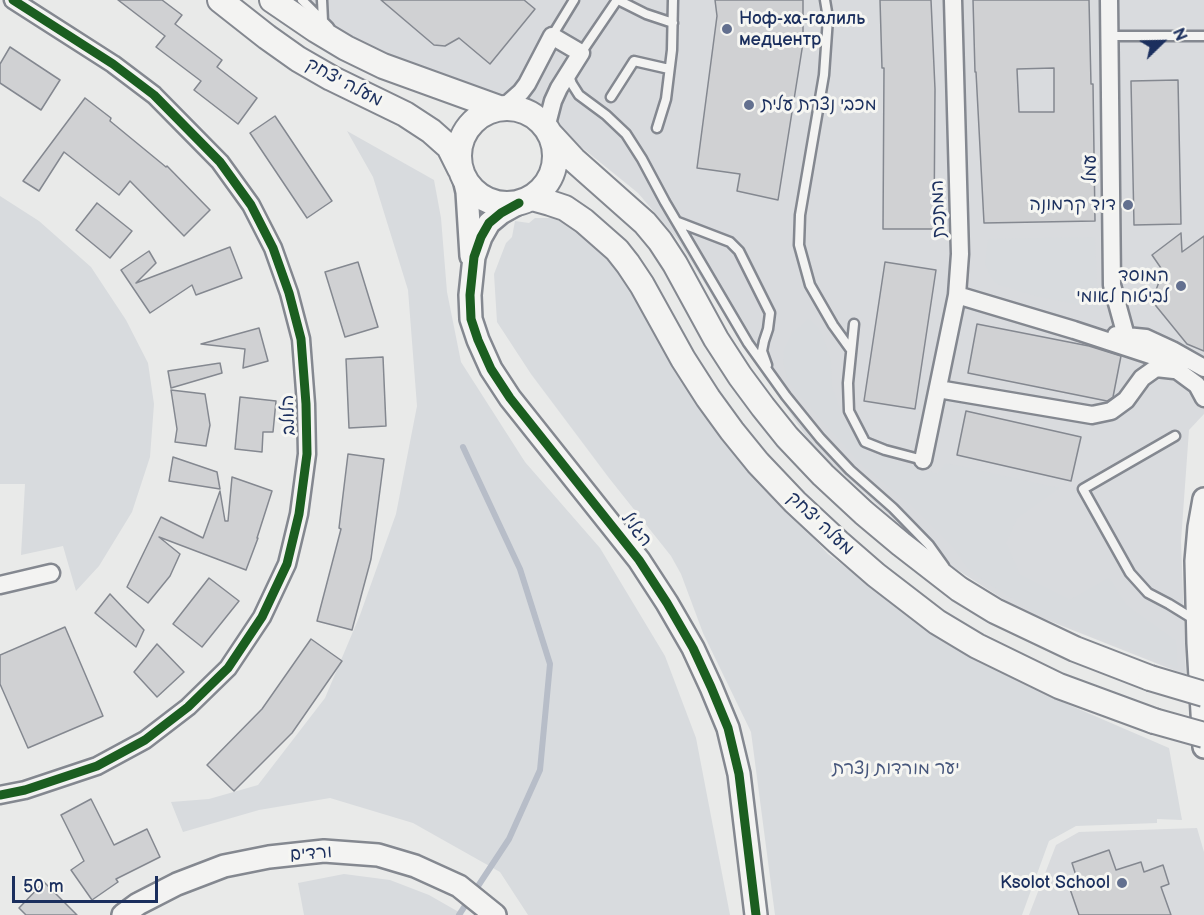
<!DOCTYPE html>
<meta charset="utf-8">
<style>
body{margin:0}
#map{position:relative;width:1204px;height:915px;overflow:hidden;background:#e9eae9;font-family:"Balsamiq Sans",sans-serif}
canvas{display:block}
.north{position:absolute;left:1132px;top:12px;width:60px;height:60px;-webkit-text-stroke:4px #f6f6f2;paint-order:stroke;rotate:67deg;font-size:16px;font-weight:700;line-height:24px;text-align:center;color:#1b2f5e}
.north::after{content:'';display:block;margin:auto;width:21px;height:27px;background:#1b2f5e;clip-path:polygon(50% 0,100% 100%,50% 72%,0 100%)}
.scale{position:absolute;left:12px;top:876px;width:146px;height:27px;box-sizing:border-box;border:3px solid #1b2f5e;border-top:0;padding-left:8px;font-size:18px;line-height:21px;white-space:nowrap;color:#1b2f5e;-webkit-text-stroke:4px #f6f6f2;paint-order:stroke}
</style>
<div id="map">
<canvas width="1204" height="915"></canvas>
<div class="north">N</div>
<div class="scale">50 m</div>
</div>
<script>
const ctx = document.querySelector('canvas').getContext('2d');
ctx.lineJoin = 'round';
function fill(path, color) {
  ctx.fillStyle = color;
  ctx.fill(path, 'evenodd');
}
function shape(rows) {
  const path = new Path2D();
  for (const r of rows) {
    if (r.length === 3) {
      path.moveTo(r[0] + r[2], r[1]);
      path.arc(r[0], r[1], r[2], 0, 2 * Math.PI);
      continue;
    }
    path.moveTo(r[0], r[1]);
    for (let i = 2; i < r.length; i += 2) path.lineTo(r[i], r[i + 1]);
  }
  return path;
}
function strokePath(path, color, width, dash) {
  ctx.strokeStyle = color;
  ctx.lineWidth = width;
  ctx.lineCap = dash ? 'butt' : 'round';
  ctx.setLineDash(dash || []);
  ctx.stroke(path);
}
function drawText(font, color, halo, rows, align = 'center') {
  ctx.font = font + ' "Balsamiq Sans","Playpen Sans Hebrew",sans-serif';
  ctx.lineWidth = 6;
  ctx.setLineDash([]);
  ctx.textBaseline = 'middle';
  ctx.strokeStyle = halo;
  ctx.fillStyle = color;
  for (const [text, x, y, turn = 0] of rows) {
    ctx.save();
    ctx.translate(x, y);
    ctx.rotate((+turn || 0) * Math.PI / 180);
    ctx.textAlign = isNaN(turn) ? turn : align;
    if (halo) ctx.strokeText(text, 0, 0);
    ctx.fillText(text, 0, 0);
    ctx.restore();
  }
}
const built = shape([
 [287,0,1204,0,1204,414,1189,430,1181,541,1186,675,1017,608,931,553,814,448,729,323,678,240,638,193,580,146,539,105,501,95,399,64,303,14],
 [1197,828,1204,852,1204,915,1029,915,1056,845,1079,832]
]);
const green = shape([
 [347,131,434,180,441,218,447,292,461,362,525,462,600,548,665,656,696,738,730,915,528,915,500,872,413,823,330,798,259,810,183,832,171,802,209,799,258,785,325,698,360,615,396,514,417,406,408,290,373,177],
 [0,196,39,221,91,267,126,320,148,363,154,404,150,457,132,512,99,566,76,591,63,546,21,555,25,484,0,484],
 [535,218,552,218,582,230,609,258,782,503,828,554,910,615,1043,693,1053,698,1169,748,1182,820,1157,819,1157,823,1076,826,1049,841,1022,915,775,915,751,732,703,633,681,574,671,556,609,478,531,374,497,322,494,274,506,243,512,237,515,221,529,223],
 [1095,237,1097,285,1103,310,1031,295,997,284,990,275,985,263,988,239],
 [809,319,819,329,826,345,831,362,832,387,843,418,866,452,938,474,946,463,1059,488,1017,518,1006,543,1020,575,1070,600,1109,578,1126,605,1176,641,1178,668,1034,612,984,581,969,570,954,548,910,504,862,465,794,389,787,378,783,361,784,350,792,334],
 [344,874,390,880,429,895,464,915,304,915,298,883]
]);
const stream = shape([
 [459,915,509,839,540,770,550,664,520,569,463,447]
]);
const building = shape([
 [118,0,162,0,182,15,175,24,222,60,217,67,257,98,238,124,194,90,201,81,156,47,165,36,118,0],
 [381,0,524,0,535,9,490,64,459,38,445,46,434,45,381,0],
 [715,0,803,0,803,43,778,200,737,191,740,174,697,168,717,16,715,0],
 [880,0,931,0,935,89,934,229,883,229,884,68,882,68,880,0],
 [973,0,1089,0,1091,84,1093,84,1095,221,984,223,976,72,975,72,973,0],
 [1054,68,1054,112,1019,112,1017,69,1054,68],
 [10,47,60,80,41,110,0,83,0,64,10,47],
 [1178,80,1181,224,1134,225,1131,81,1178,80],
 [85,98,111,118,110,121,166,167,167,166,210,210,184,236,130,181,119,195,64,152,39,191,23,181,85,98],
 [275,116,332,201,307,218,250,133,275,116],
 [97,203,132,231,110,258,76,230,97,203],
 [1181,233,1182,252,1204,236,1204,351,1187,344,1152,301,1163,271,1152,255,1181,233],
 [230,247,242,278,196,295,192,285,150,313,121,270,149,251,156,263,136,283,230,247],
 [358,262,378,327,345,337,325,272,358,262],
 [885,262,936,270,915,409,864,401,885,262],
 [977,324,1089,346,1121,356,1113,397,1107,401,968,373,977,324],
 [259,328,268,361,243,368,245,349,201,344,259,328],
 [383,357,386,426,349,428,346,359,383,357],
 [220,363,222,373,171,388,168,371,220,363],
 [171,390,205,394,210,425,206,446,175,442,177,429,171,390],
 [240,397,276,401,273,432,263,432,262,452,235,449,240,397],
 [966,411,1081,437,1071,481,957,455,966,411],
 [348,454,384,459,371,559,352,630,317,621,341,529,339,528,348,454],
 [173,457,217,472,220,489,169,481,173,457],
 [232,477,272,491,257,538,258,538,246,570,159,537,180,554,170,576,148,603,127,587,161,517,203,538,220,491,225,521,228,521,232,477],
 [209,578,239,601,202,647,173,624,209,578],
 [110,594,144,630,136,647,95,613,110,594],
 [65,627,103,716,28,748,0,684,0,655,65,627],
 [311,639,342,661,292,733,234,791,207,765,262,709,311,639],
 [157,644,184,672,157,697,134,672,157,644],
 [91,799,114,845,147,829,160,857,116,879,118,882,92,900,71,870,84,861,61,815,91,799],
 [1109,850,1116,870,1141,862,1144,872,1163,865,1169,884,1161,887,1171,915,1079,915,1069,886,1078,882,1072,863,1109,850],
 [44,882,77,915,26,915,19,908,44,882]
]);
const service = shape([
 [302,0,329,27],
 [322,0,323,21],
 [618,0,646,14,673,23],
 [825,0,828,18,824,75,800,215,799,245,810,285,833,325,851,350],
 [552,36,574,0],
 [1109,36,1204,36],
 [581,53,617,0],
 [568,73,572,84,579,95,606,115,626,134,642,159,665,202,748,343,786,396,820,438,850,470,893,508,929,545,944,566],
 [611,97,634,61,669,69],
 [657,128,666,99,672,50,673,0],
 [678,222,730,242,739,251,770,313,768,329,764,341,762,351,767,365],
 [854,324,848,383,849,411,865,442,885,450,923,460],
 [1175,436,1083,489,1130,573,1148,593,1169,604,1195,620]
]);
const minor = shape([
 [1109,0,1112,285,1126,336],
 [503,108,521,92,527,84,552,36,581,53,559,88,553,101,546,128],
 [957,295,1074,330,1153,356,1178,371,1197,385,1204,398],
 [1116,335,1146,338,1172,350,1204,368],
 [938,389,1092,415,1111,411,1126,400,1142,378,1156,368,1174,370],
 [923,460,957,295,960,254,953,0],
 [0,585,51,573],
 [0,795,25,790,97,766,145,740,188,707,228,668,262,617,287,564,299,514,307,454,306,404,301,339,289,293,273,248,251,205,220,162,154,95,113,64,13,0]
]);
const tertiary = shape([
 [464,179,467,192,471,256],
 [519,203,501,213,489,223,481,237,474,257,470,295,471,319,478,340,491,369,510,398,639,560,667,603,693,648,711,687,728,728,739,774,756,915],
 [1204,499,1199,527,1196,561,1198,643,1204,747],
 [123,915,138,904,177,884,224,866,269,857,324,851,378,855,415,866,459,886,495,915]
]);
const secondary = shape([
 [220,0,267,37,298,59,331,78,405,114,431,131,449,147,460,169],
 [272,0,316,30,346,48,383,66,499,108],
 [507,156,48],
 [550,134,574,160,645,223,660,241,675,264,716,339,740,376,763,407,787,437,823,475,864,513,901,544,959,589,995,611,1075,649,1150,678],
 [532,198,550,203,565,208,584,221,617,250,628,264,642,285,683,359,708,398,732,431,758,463,795,502,838,542,876,575,937,622,977,646,1059,686,1154,721]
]);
const secondaryBridge = shape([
 [1150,678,1204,694],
 [1154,721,1204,735]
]);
const cycleway = shape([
 [519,203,501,213,489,223,481,237,474,257,470,295,471,319,478,340,491,369,510,398,639,560,667,603,693,648,711,687,728,728,739,774,756,915],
 [0,795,25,790,97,766,145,740,188,707,228,668,262,617,287,564,299,514,307,454,306,404,301,339,289,293,273,248,251,205,220,162,154,95,113,64,13,0]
]);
const markers = [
 [727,29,6,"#63708f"],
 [749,105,6,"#63708f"],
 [1128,205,6,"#63708f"],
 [1181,286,6,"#63708f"],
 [1122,883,6,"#63708f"]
];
const poiNames = [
 ["Ноф-ха-галиль",739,19,"left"],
 ["медцентр",739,40,"left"],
 ["מכבי נצרת עלית",761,105,"left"],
 ["דוד קרמונה",1116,205],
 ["המוסד",1169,276],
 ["לביטוח לאומי",1169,297],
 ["Ksolot School",1110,883]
];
const streetNames = [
 ["מעלה יצחק",344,83,28],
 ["עמל",1091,169,-91],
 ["המתכת",939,209,-92],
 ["הלולב",289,415,-92],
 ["מעלה יצחק",820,524,43],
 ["הגליל",636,530,53],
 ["ורדים",311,854,-4]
];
const parkNames = [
 ["יער מורדות נצרת",896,769]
];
fill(built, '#d9dbde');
fill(green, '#d8dbde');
strokePath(stream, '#b7bdc8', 6);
fill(building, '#d0d1d3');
strokePath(building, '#848890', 1.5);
strokePath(service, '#848890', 13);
strokePath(minor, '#848890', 21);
strokePath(tertiary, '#848890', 26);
strokePath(secondary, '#848890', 28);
strokePath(service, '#f3f3f2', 8);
strokePath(minor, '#f3f3f2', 16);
strokePath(tertiary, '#f3f3f2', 21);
strokePath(secondary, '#f3f3f2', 24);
strokePath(secondaryBridge, '#848890', 28, []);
strokePath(secondaryBridge, '#f3f3f2', 24);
strokePath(cycleway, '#1b5e20', 9);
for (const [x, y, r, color] of markers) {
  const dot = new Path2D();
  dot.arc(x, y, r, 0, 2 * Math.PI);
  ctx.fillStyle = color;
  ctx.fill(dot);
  strokePath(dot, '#f6f6f2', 2);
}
drawText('18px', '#1b2f5e', '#f6f6f2', poiNames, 'right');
drawText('18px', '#1b2f5e', '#f6f6f2', streetNames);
drawText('18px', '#47577c', '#f6f6f2', parkNames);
</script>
